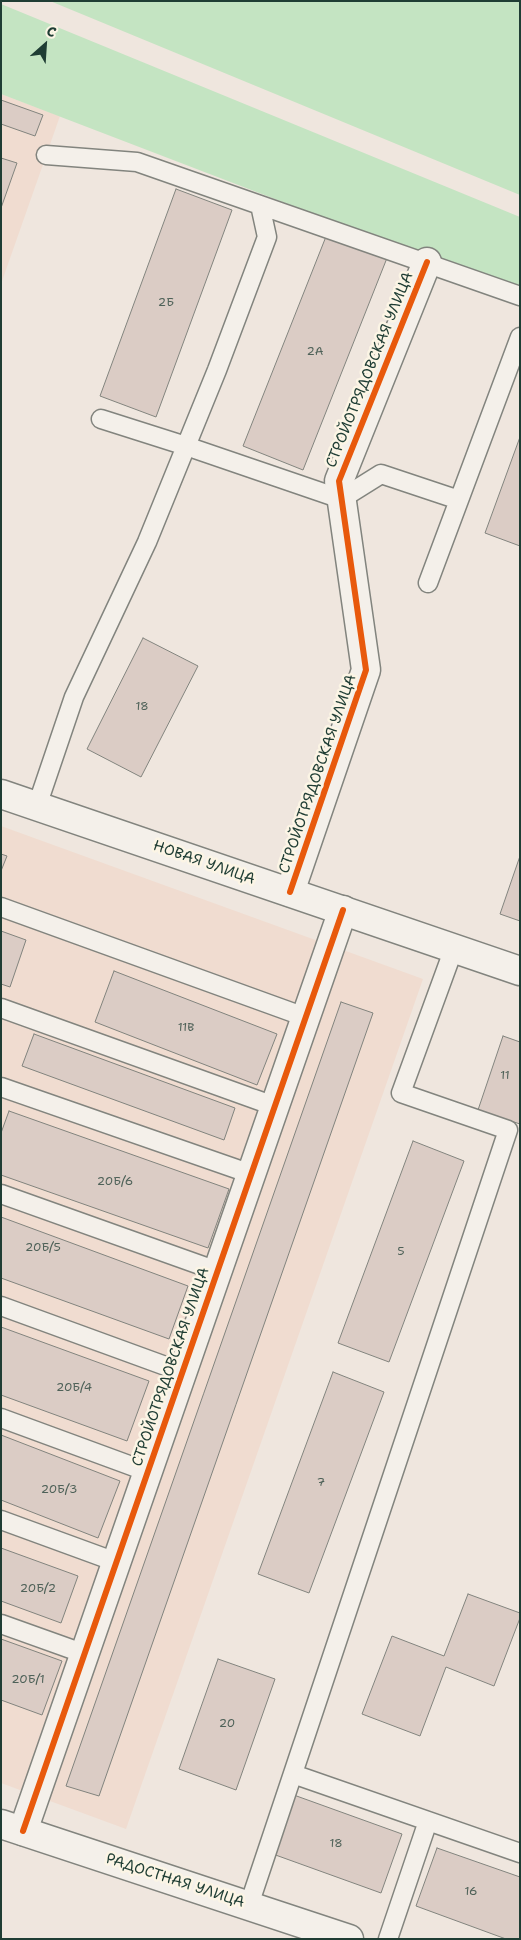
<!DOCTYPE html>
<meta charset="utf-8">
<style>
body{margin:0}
#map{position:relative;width:521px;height:1940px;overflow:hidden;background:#efe6de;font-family:"Shantell Sans",sans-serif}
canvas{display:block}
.frame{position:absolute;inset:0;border:2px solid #1f3d34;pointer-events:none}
.north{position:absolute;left:20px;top:20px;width:50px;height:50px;-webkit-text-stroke:4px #fcf5e5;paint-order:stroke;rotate:26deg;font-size:14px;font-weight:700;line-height:20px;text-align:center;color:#1f3d34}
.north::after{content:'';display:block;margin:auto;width:18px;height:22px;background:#1f3d34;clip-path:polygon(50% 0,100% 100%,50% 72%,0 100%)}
</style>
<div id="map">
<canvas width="521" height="1940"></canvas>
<div class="frame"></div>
<div class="north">С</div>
</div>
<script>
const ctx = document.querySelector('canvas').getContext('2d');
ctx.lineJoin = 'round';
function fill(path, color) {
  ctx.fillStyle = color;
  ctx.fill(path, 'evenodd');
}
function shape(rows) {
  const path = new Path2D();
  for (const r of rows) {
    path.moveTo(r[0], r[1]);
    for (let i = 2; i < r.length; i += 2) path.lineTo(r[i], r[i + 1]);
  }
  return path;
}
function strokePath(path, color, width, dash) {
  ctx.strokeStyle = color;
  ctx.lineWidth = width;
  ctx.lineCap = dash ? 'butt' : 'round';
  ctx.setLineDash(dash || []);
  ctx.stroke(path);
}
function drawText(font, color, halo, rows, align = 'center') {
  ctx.font = font + ' "Shantell Sans",sans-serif';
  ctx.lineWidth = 5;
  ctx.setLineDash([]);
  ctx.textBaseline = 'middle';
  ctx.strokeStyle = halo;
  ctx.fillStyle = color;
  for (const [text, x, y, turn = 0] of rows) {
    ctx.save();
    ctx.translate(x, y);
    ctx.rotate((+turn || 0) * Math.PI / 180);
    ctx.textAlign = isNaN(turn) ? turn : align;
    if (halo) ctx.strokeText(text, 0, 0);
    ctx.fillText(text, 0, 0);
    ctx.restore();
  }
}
const built = shape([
 [1,94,60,116,1,284],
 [1,826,423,979,126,1829,1,1783]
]);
const green = shape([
 [50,1,520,1,520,195],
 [1,4,520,217,520,293,1,94]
]);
const building = shape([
 [1,100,43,115,35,136,1,124,1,100],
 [1,158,17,163,1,208,1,158],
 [176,189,232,210,156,417,100,396,176,189],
 [327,234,387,258,303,470,243,446,327,234],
 [520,437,520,546,485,533,520,437],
 [143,638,198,666,141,777,87,749,143,638],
 [1,854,7,856,1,871,1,854],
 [520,856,520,921,500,914,520,856],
 [1,931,26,940,10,987,1,984,1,931],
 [114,971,277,1034,257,1085,95,1022,114,971],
 [341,1002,373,1013,99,1796,66,1786,341,1002],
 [34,1034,235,1108,224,1140,22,1066,34,1034],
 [503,1036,520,1042,520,1124,478,1110,503,1036],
 [9,1111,229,1189,208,1248,1,1175,1,1133,9,1111],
 [413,1141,464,1161,389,1362,338,1343,413,1141],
 [1,1217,188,1286,169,1339,1,1278,1,1217],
 [1,1327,149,1381,127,1441,1,1395,1,1327],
 [333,1372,384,1392,309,1593,258,1574,333,1372],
 [1,1435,120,1481,98,1538,1,1500,1,1435],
 [1,1548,78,1576,61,1623,1,1601,1,1548],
 [468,1594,520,1613,520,1618,494,1686,446,1667,420,1736,362,1714,392,1636,444,1656,468,1594],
 [1,1639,62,1661,42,1715,1,1700,1,1639],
 [218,1659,275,1679,236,1790,179,1769,218,1659],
 [291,1794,402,1834,381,1893,270,1853,291,1794],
 [437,1848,520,1877,520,1939,506,1939,416,1906,437,1848]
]);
const lane = shape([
 [260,205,520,296],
 [101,419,186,446,341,499,381,474,459,500],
 [428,583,520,337],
 [37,806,74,697,147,542,217,370,267,237,260,205,137,162,46,155],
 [1,907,305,1017],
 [1,1008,274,1106],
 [1,1087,251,1174],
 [1,1194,217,1271],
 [1,1306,182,1372],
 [1,1418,148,1472],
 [1,1520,116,1562],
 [1,1624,85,1654],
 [293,1774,520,1853],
 [249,1905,508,1130,401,1093,454,948],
 [388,1939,428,1821]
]);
const street = shape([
 [290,892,366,670,339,481,427,262],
 [23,1831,343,910]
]);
const secondary = shape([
 [1,794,520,971],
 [1,1824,349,1939]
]);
const cycleway = shape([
 [290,892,366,670,339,481,427,262],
 [23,1831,343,910]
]);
const numberNames = [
 ["2Б",166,303],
 ["2А",315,352],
 ["18",142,707],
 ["11В",186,1028],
 ["11",505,1076],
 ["20Б/6",115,1182],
 ["20Б/5",43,1248],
 ["5",401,1252],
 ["20Б/4",74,1388],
 ["7",321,1483],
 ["20Б/3",59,1490],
 ["20Б/2",38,1589],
 ["20Б/1",28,1680],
 ["20",227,1724],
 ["18",336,1844],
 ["16",471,1892]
];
const streetNames = [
 ["СТРОЙОТРЯДОВСКАЯ УЛИЦА",370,370,-68],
 ["СТРОЙОТРЯДОВСКАЯ УЛИЦА",318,774,-71],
 ["НОВАЯ УЛИЦА",204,863,19],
 ["СТРОЙОТРЯДОВСКАЯ УЛИЦА",171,1367,-71],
 ["РАДОСТНАЯ УЛИЦА",175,1881,18]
];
fill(built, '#f0dcd0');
fill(green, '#c4e4c2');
fill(building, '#dbccc5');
strokePath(building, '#82847e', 1);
strokePath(lane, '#82847e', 21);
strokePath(street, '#82847e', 31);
strokePath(secondary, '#82847e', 31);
strokePath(lane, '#f4f0ea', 18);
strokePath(street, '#f4f0ea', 28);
strokePath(secondary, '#f4f0ea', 28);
strokePath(cycleway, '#e8590c', 6);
drawText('12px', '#4e6158', null, numberNames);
drawText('15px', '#1f3d34', '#fcf5e5', streetNames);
</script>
